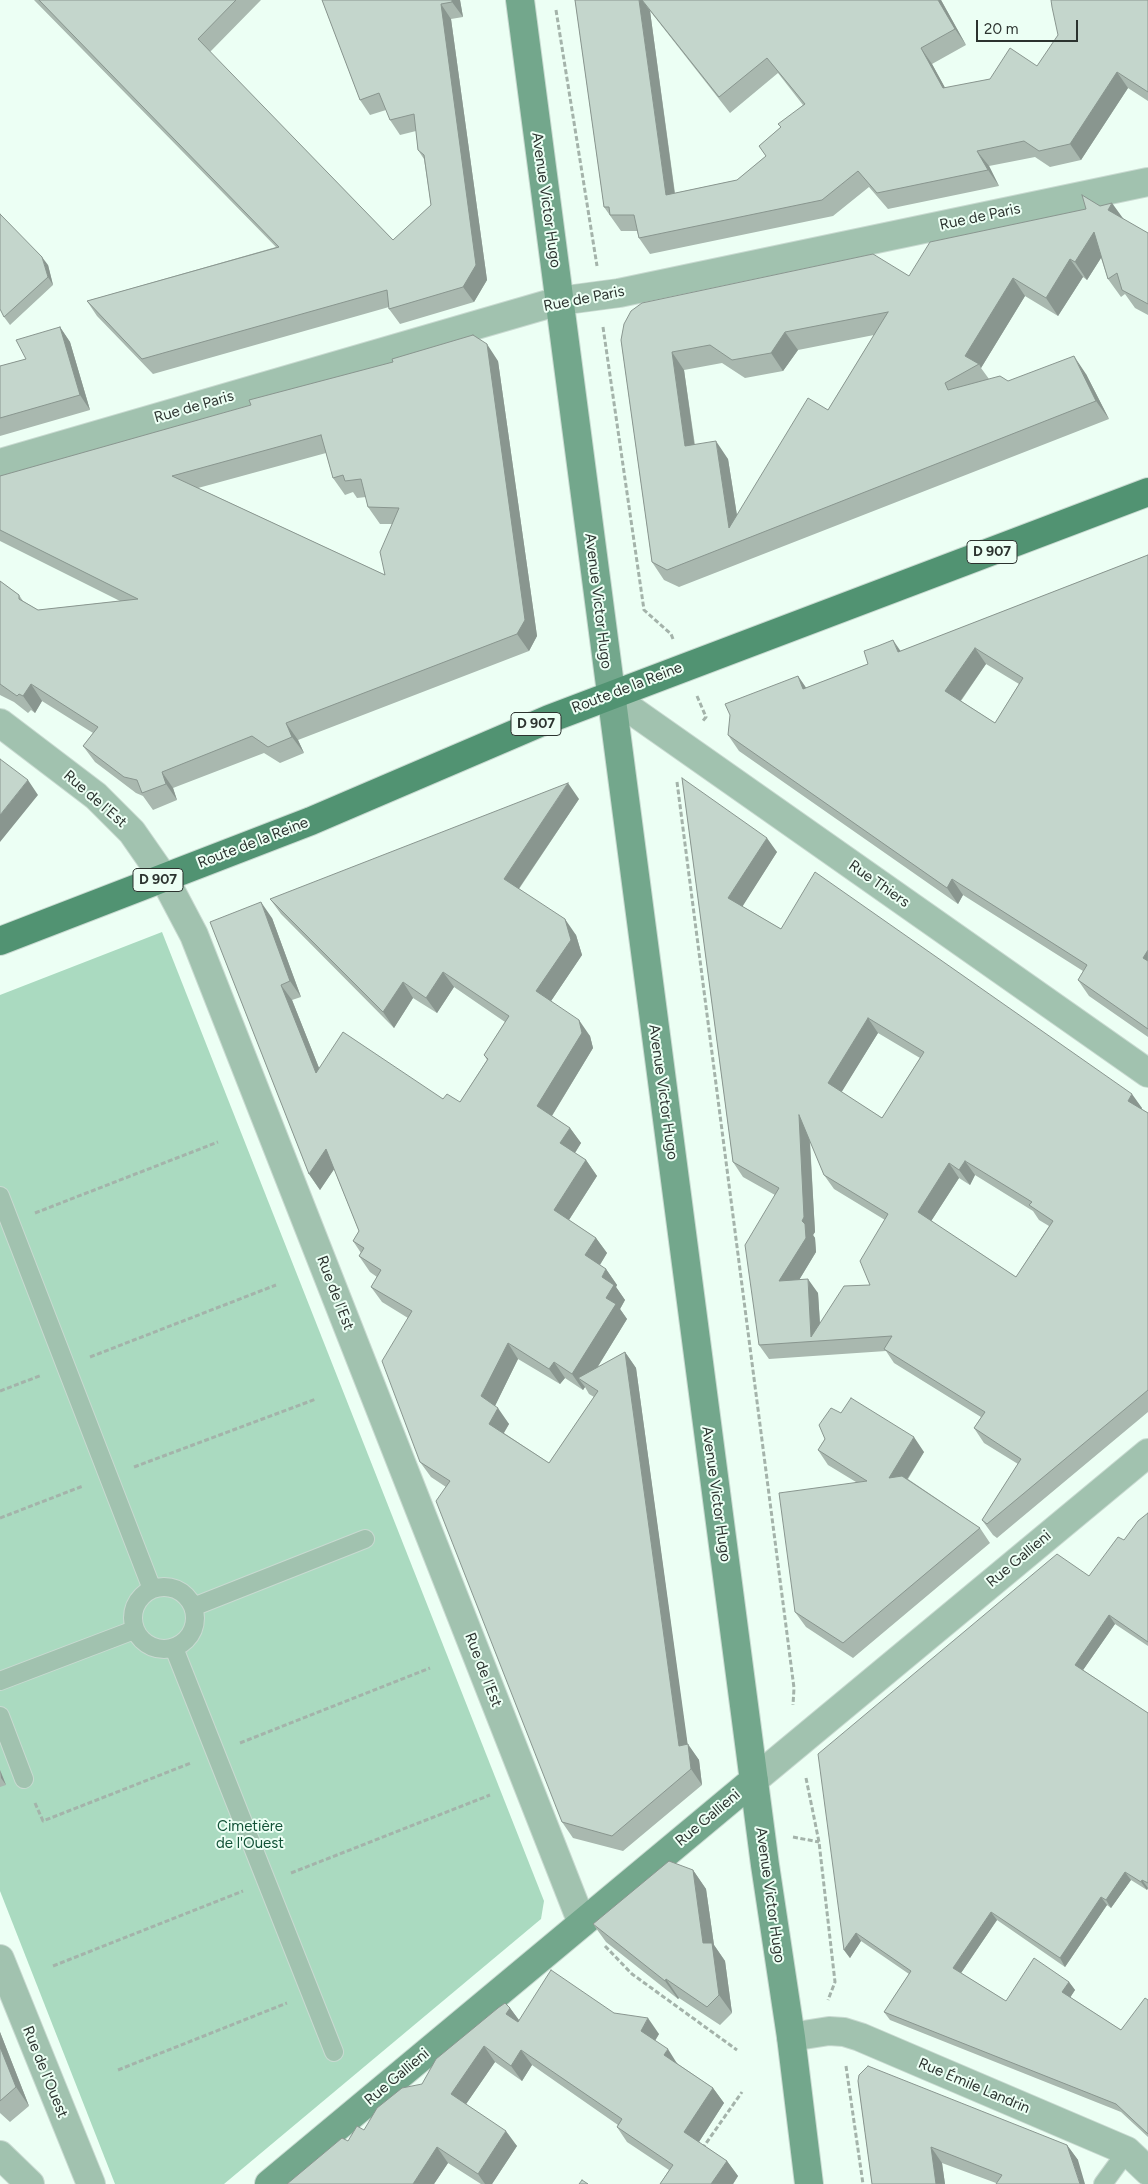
<!DOCTYPE html>
<meta charset="utf-8">
<style>
body{margin:0}
#map{position:relative;width:1148px;height:2184px;overflow:hidden;background:#ecfff4;font-family:Figtree,sans-serif}
canvas{display:block}
.scale{position:absolute;left:976px;top:20px;width:102px;height:22px;box-sizing:border-box;border:2px solid #2c332f;border-top:0;padding-left:6px;font-size:15px;line-height:18px;white-space:nowrap;color:#2c332f;-webkit-text-stroke:4px #ecfff4;paint-order:stroke}
</style>
<div id="map">
<canvas width="1148" height="2184"></canvas>
<div class="scale">20 m</div>
</div>
<script>
const ctx = document.querySelector('canvas').getContext('2d');
ctx.lineJoin = 'round';
function fill(path, color) {
  ctx.fillStyle = color;
  ctx.fill(path, 'evenodd');
}
function shape(rows) {
  const path = new Path2D();
  for (const r of rows) {
    if (r.length === 3) {
      path.moveTo(r[0] + r[2], r[1]);
      path.arc(r[0], r[1], r[2], 0, 2 * Math.PI);
      continue;
    }
    path.moveTo(r[0], r[1]);
    for (let i = 2; i < r.length; i += 2) path.lineTo(r[i], r[i + 1]);
  }
  return path;
}
function strokePath(path, color, width, dash) {
  ctx.strokeStyle = color;
  ctx.lineWidth = width;
  ctx.lineCap = dash ? 'butt' : 'round';
  ctx.setLineDash(dash || []);
  ctx.stroke(path);
}
function drawText(font, color, halo, rows, align = 'center') {
  ctx.font = font + ' Figtree,sans-serif';
  ctx.lineWidth = 4;
  ctx.setLineDash([]);
  ctx.textBaseline = 'middle';
  ctx.strokeStyle = halo;
  ctx.fillStyle = color;
  for (const [text, x, y, turn = 0] of rows) {
    ctx.save();
    ctx.translate(x, y);
    ctx.rotate((+turn || 0) * Math.PI / 180);
    ctx.textAlign = isNaN(turn) ? turn : align;
    if (halo) ctx.strokeText(text, 0, 0);
    ctx.fillText(text, 0, 0);
    ctx.restore();
  }
}
const green = shape([
 [162,932,544,1901,541,1919,224,2184,115,2184,0,1891,0,995]
]);
const path = shape([
 [556,10,597,266],
 [603,327,644,610,671,634,673,639],
 [697,696,706,717,702,722],
 [677,782,794,1688,793,1705],
 [35,1213,218,1142],
 [90,1357,276,1285],
 [0,1391,42,1375],
 [134,1467,316,1399],
 [0,1518,83,1486],
 [240,1743,430,1668],
 [806,1778,819,1842,835,1982,828,2000],
 [35,1803,43,1821,191,1763],
 [793,1837,819,1842],
 [291,1873,490,1795],
 [605,1946,632,1974,737,2050],
 [53,1966,243,1891],
 [846,2066,863,2184],
 [118,2070,287,2003],
 [702,2149,742,2092]
]);
const lane = shape([
 [0,1196,152,1589],
 [164,1618,31],
 [193,1607,365,1539],
 [174,1648,334,2052],
 [0,1681,134,1630],
 [0,1716,24,1779],
 [1103,2184,1127,2151]
]);
const street = shape([
 [0,463,559,301,619,293,1148,182],
 [610,695,1148,1073],
 [0,723,96,796,132,832,164,878,194,935,582,1923],
 [754,1780,1148,1453],
 [0,1959,91,2184],
 [791,2037,829,2031,844,2032,860,2037,1127,2151,1148,2171],
 [0,2155,30,2184]
]);
const secondary = shape([
 [520,0,765,1865,791,2037,809,2184],
 [269,2184,754,1780]
]);
const primary = shape([
 [0,941,311,821,549,719,1148,492]
]);
const wall = shape([
 [34,0,261,0,210,52,393,240,431,205,424,159,418,150,416,131,400,135,390,120,386,110,370,115,360,100,322,0,460,0,463,17,451,19,487,280,474,302,400,324,389,309,389,307,153,374,97,316,87,301,276,247],
 [575,0,941,0,966,45,932,64,945,88,990,79,1037,66,1148,0,1148,101,1128,88,1081,160,1050,167,1035,157,989,166,999,186,888,209,869,187,833,216,650,254,639,238,637,231,621,231,604,207],
 [650,11,730,113,778,73,803,105,781,127,759,146,766,156,737,180,675,193],
 [1123,219,1148,233,1148,315,1135,308,1125,294,1121,297,1108,279,1101,258,1087,280,1083,277,1058,316,1025,296,981,368,989,379,1008,381,1086,374,1109,419,679,587,664,580,652,562,621,340,909,276],
 [874,335,828,410,737,515,728,459,695,445,684,370,722,363,745,378,783,371,798,350],
 [48,265,53,285,10,325,4,317],
 [60,327,70,342,90,410,0,436,0,366,26,359],
 [498,361,537,636,529,651,298,740,304,753,280,763,264,753,173,788,177,800,153,810,143,796,136,793,95,762,83,746,93,733,42,701,35,713,31,710,28,713,14,702,0,695,0,581,19,595,23,601,38,610,120,601,0,541,0,476],
 [326,453,333,478,345,495,353,492,357,498,366,497,368,507,380,524,392,524,385,575,198,488],
 [1148,555,1148,1037,1089,996,1078,980,1083,971,963,895,958,904,739,751,728,735,798,676,806,688],
 [986,664,1019,684,995,723,961,701],
 [682,778,777,852,742,906,781,929,1142,1108,1142,1109,1148,1113,1148,1412,997,1538,993,1535,982,1520,1018,1464,984,1443,974,1428,981,1417,894,1363,886,1351,769,1359,759,1345,775,1195,743,1177,733,1162],
 [878,1033,920,1058,882,1118,841,1092],
 [810,1140,824,1175,834,1189,885,1220,870,1285,820,1324,818,1293,799,1280,816,1252,815,1238,813,1235,815,1232],
 [975,1175,1033,1211,1039,1220,1049,1226,1016,1277,931,1221,959,1178,970,1185],
 [579,799,519,889,576,935,582,955,551,1001,590,1036,593,1048,552,1116,570,1128,581,1143,575,1153,586,1160,597,1176,569,1220,596,1238,607,1253,600,1265,606,1269,617,1285,616,1287,625,1300,620,1309,627,1319,597,1368,625,1352,636,1368,687,1744,699,1760,702,1785,623,1851,573,1838,562,1822,446,1487,431,1477,420,1462,408,1318,382,1302,371,1287,377,1277,370,1272,359,1256,361,1253,353,1241,359,1231,334,1169,320,1190,309,1174,210,922,272,918,301,997,292,1000,319,1068,443,1099,460,1102,487,1060,484,1055,505,1022,454,987,437,1013,413,998,394,1028,281,914,270,899],
 [518,1359,560,1384,565,1378,583,1390,585,1387,589,1394,594,1397,549,1463,504,1433,509,1424,495,1406],
 [841,1413,924,1452,908,1479,980,1528,990,1543,853,1658,806,1627,795,1612,856,1482,828,1465,818,1450],
 [1148,1513,1148,1646,1115,1624,1083,1670,1148,1713,1148,1888,1147,1890,1131,1880,1111,1908,1107,1905,1065,1967,997,1920,961,1973,1006,2001,1069,1982,1075,1990,1070,1997,1121,2030,1148,2000,1148,2137,1121,2112,890,2020,884,2012,909,1974,861,1941,850,1958,844,1950,1089,1576,1124,1540],
 [0,1770,6,1785,0,1787],
 [693,1870,706,1889,714,1945,725,1961,732,2013,720,2025,679,1998,678,1999,606,1942,593,1924],
 [510,2008,519,2020,614,2013,659,2034,655,2041,678,2064,713,2088,724,2103,699,2142,727,2161,738,2176,733,2184,660,2184,669,2170,627,2142,617,2127,618,2125,532,2065,522,2081,495,2062,466,2104,517,2146,492,2184,481,2184,448,2163,434,2184,287,2184,364,2130,422,2084],
 [0,2032,29,2106,10,2122,0,2113],
 [858,2081,1067,2145,1078,2160,996,2183,942,2163,945,2184,872,2184]
]);
const shadedWall = shape([
 [452,0,460,0,463,17,452,2],
 [639,0,642,0,650,11,677,211,666,195],
 [938,0,941,0,966,45,955,29],
 [441,4,451,19,487,280,474,302,463,287],
 [921,48,932,64,954,104,943,88],
 [1117,72,1128,88,1081,160,1070,144],
 [977,151,989,166,999,186,988,170],
 [1112,203,1125,221,1108,210],
 [1094,232,1106,250,1087,280,1075,262],
 [42,257,48,265,53,285,48,277],
 [1070,259,1083,277,1058,316,1046,298],
 [1013,278,1025,296,981,368,979,364,965,356],
 [60,327,70,342,90,410,80,395],
 [785,332,798,350,783,371,771,353],
 [487,344,498,361,537,636,529,651,517,634],
 [672,352,684,370,697,464,685,446],
 [1074,356,1086,374,1109,419,1096,401],
 [716,441,728,459,741,541,729,528],
 [893,640,904,656,898,652],
 [975,648,986,664,956,707,945,691],
 [798,676,809,692,803,689],
 [31,684,42,701,35,713,23,696],
 [286,723,298,740,304,753,292,737],
 [162,772,173,788,177,800,166,784],
 [28,780,38,795,0,842,0,815],
 [568,783,579,799,515,894,504,879],
 [767,838,777,852,739,912,728,898],
 [952,879,963,895,958,904,947,888],
 [261,902,272,918,301,997,290,981],
 [565,919,576,935,582,955,547,1007,536,991],
 [1148,950,1148,965,1143,958],
 [443,972,454,987,437,1013,426,998],
 [403,982,413,998,394,1028,383,1012],
 [281,985,292,1000,327,1088,316,1073],
 [868,1018,878,1033,838,1098,828,1083],
 [579,1020,590,1036,593,1048,548,1122,537,1106],
 [1132,1094,1142,1108,1138,1115,1128,1101],
 [799,1115,809,1129,815,1232,813,1235,815,1238,816,1252,790,1295,779,1281,802,1221],
 [570,1128,581,1143,571,1159,560,1143],
 [326,1149,337,1165,320,1190,309,1174],
 [586,1160,597,1176,565,1226,554,1210],
 [965,1161,975,1175,970,1185,959,1170],
 [949,1163,959,1178,928,1226,918,1212],
 [596,1238,607,1253,596,1271,585,1255],
 [606,1269,617,1285,616,1287,625,1300,620,1309,627,1319,587,1384,578,1378,585,1387,583,1390,572,1374,606,1298,602,1277],
 [808,1279,818,1293,821,1341,811,1337],
 [508,1343,518,1359,492,1412,481,1396],
 [625,1352,636,1368,690,1761,679,1746],
 [554,1362,565,1378,560,1384,549,1369],
 [498,1408,509,1424,500,1439,489,1424],
 [914,1437,924,1452,899,1492,889,1478],
 [1109,1615,1115,1624,1081,1673,1075,1665],
 [688,1744,699,1760,702,1785,691,1769],
 [0,1770,6,1785,1,1778],
 [693,1870,706,1889,714,1945,725,1961,732,2013,719,1995,703,1943],
 [1125,1872,1131,1880,1111,1908,1106,1900],
 [1142,1880,1148,1888,1147,1890,1141,1882],
 [1101,1897,1107,1905,1065,1967,1060,1958],
 [991,1912,997,1920,959,1976,953,1968],
 [856,1933,861,1941,850,1958,844,1950],
 [666,1979,679,1998,678,1999,665,1981],
 [1069,1982,1075,1990,1068,2001,1062,1992],
 [510,2008,521,2023,517,2029,506,2014],
 [648,2018,659,2034,651,2047,641,2031],
 [0,2032,29,2106,16,2087,0,2047],
 [484,2046,495,2062,462,2110,451,2094],
 [668,2049,678,2065,664,2055],
 [521,2050,532,2065,522,2081,511,2066],
 [713,2088,724,2103,695,2148,684,2132],
 [506,2131,517,2146,492,2184,485,2184,478,2174],
 [1067,2145,1078,2160,1085,2184,1080,2184],
 [437,2147,448,2163,434,2184,413,2184],
 [931,2147,942,2163,945,2184,936,2184],
 [727,2161,738,2176,733,2184,711,2184]
]);
const building = shape([
 [39,0,236,0,198,39,393,240,431,205,424,155,418,150,414,114,390,120,379,93,360,100,322,0,452,0,452,2,441,4,476,265,463,287,389,309,387,290,142,359,87,301,279,247,39,0],
 [575,0,639,0,666,195,737,180,766,156,759,146,781,127,778,124,805,104,767,58,719,97,642,0,938,0,955,29,921,48,943,88,990,79,1010,48,1037,66,1058,35,1052,7,1051,0,1148,0,1148,92,1117,72,1070,144,1039,151,1024,141,977,151,988,170,877,193,858,171,822,200,639,238,634,215,610,215,609,207,604,207,575,0],
 [1082,195,1100,206,1112,203,1108,210,1148,233,1148,304,1122,290,1117,273,1108,279,1094,232,1075,262,1070,259,1046,298,1013,278,965,356,979,364,945,383,948,390,1000,376,1008,381,1074,356,1096,401,667,570,652,562,621,340,624,324,631,311,642,303,873,254,909,276,930,242,1086,209,1082,195],
 [888,312,828,410,808,398,729,528,716,441,685,446,672,352,710,345,732,360,771,353,785,332,888,312],
 [0,214,42,257,48,277,4,317,0,309,0,214],
 [60,327,80,395,0,418,0,366,26,359,16,340,60,327],
 [473,335,487,344,525,620,517,634,286,723,292,737,268,747,252,736,162,772,166,784,142,793,137,780,124,777,83,746,98,727,31,684,23,696,19,694,17,696,0,684,0,581,19,595,19,599,38,610,138,599,0,530,0,476,251,405,249,400,393,362,392,359,473,335],
 [321,435,333,478,343,475,345,481,361,479,368,507,399,508,380,552,385,575,172,476,321,435],
 [1148,555,1148,950,1143,958,1148,961,1148,1029,1078,980,1087,965,952,879,947,888,728,735,730,715,725,704,798,676,803,689,868,664,864,651,878,646,893,640,898,652,1148,555],
 [975,648,1023,678,995,723,945,691,975,648],
 [0,759,28,780,0,815,0,759],
 [682,778,767,838,728,898,781,929,815,872,1132,1094,1128,1101,1148,1113,1148,1390,987,1524,982,1520,1021,1459,974,1428,985,1412,884,1349,892,1336,759,1345,745,1245,779,1188,733,1162,682,778],
 [868,1018,924,1052,882,1118,828,1083,868,1018],
 [799,1115,824,1175,888,1214,860,1261,870,1285,844,1286,811,1337,808,1279,779,1281,806,1238,805,1224,802,1221,804,1217,799,1115],
 [965,1161,1032,1202,1029,1205,1053,1221,1016,1277,918,1212,949,1163,959,1170,965,1161],
 [568,783,504,879,565,919,571,940,536,991,579,1020,582,1033,537,1106,570,1128,560,1143,586,1160,554,1210,596,1238,585,1255,606,1269,602,1277,614,1285,606,1298,616,1304,572,1374,554,1362,549,1369,508,1343,481,1396,498,1408,489,1424,549,1463,598,1391,578,1378,625,1352,679,1746,688,1744,691,1769,612,1836,562,1822,436,1501,450,1481,420,1462,382,1361,412,1311,371,1287,381,1270,359,1256,364,1248,353,1241,359,1231,326,1149,309,1174,210,922,261,902,290,981,281,985,316,1073,343,1032,443,1099,447,1094,460,1102,488,1059,484,1055,509,1016,443,972,426,998,403,982,383,1012,270,899,568,783],
 [851,1398,914,1437,889,1478,902,1476,980,1528,843,1643,795,1612,779,1493,867,1481,818,1450,825,1439,819,1425,831,1408,841,1413,851,1398],
 [1148,1513,1148,1642,1109,1615,1075,1665,1148,1713,1148,1883,1142,1880,1141,1882,1125,1872,1106,1900,1101,1897,1060,1958,991,1912,953,1968,1006,2001,1034,1958,1069,1982,1062,1992,1121,2030,1145,1998,1148,2000,1148,2134,1116,2104,884,2012,911,1971,856,1933,844,1950,818,1754,1057,1554,1089,1576,1118,1537,1124,1540,1138,1521,1148,1513],
 [669,1861,693,1870,703,1943,712,1943,719,1995,707,2007,666,1979,665,1981,593,1924,669,1861],
 [551,1970,614,2013,648,2018,641,2031,668,2049,664,2055,713,2088,684,2132,727,2161,711,2184,660,2184,673,2165,617,2127,622,2119,521,2050,511,2066,484,2046,451,2094,506,2131,478,2174,437,2147,413,2184,287,2184,342,2138,348,2141,357,2126,364,2130,377,2108,402,2088,422,2084,436,2059,498,2008,505,2003,510,2008,506,2014,518,2022,551,1970],
 [0,2047,16,2087,0,2101,0,2047],
 [868,2066,1067,2145,1080,2184,996,2184,1002,2175,931,2147,936,2184,872,2184,858,2081,859,2075,868,2066],
 [582,2180,588,2184,579,2184,582,2180]
]);
const shields = [
 [992,552,50],
 [536,724,50],
 [158,880,50]
];
const shieldNames = [
 ["D 907",992,552],
 ["D 907",536,724],
 ["D 907",158,880]
];
const streetNames = [
 ["Avenue Victor Hugo",546,200,82],
 ["Rue de Paris",980,217,-12],
 ["Rue de Paris",584,299,-11],
 ["Rue de Paris",194,407,-16],
 ["Avenue Victor Hugo",598,601,83],
 ["Route de la Reine",627,688,-21],
 ["Rue de l'Est",95,799,41],
 ["Route de la Reine",253,843,-21],
 ["Rue Thiers",879,884,35],
 ["Avenue Victor Hugo",663,1092,82],
 ["Rue de l'Est",335,1293,69],
 ["Avenue Victor Hugo",716,1494,82],
 ["Rue Gallieni",1019,1559,-40],
 ["Rue de l'Est",483,1670,69],
 ["Rue Gallieni",708,1818,-40],
 ["Avenue Victor Hugo",770,1895,82],
 ["Rue de l'Ouest",45,2072,68],
 ["Rue Gallieni",397,2077,-40],
 ["Rue Émile Landrin",974,2086,23]
];
const parkNames = [
 ["Cimetière",250,1827],
 ["de l'Ouest",250,1844]
];
fill(green, '#aadac0');
strokePath(lane, '#c9dad1', 20);
strokePath(street, '#c9dad1', 30);
strokePath(secondary, '#c9dad1', 30);
strokePath(primary, '#c9dad1', 30);
strokePath(path, '#a4b3aa', 3, [5, 2.5]);
strokePath(lane, '#a1c2af', 18);
strokePath(street, '#a1c2af', 28);
strokePath(secondary, '#73a78c', 28);
strokePath(primary, '#519372', 28);
fill(wall, '#a9b8af');
fill(shadedWall, '#89968f');
fill(building, '#c4d6cc');
strokePath(building, '#89968f', 1);
for (const [x, y, w] of shields) {
  const box = new Path2D();
  box.roundRect(x - w / 2, y - 11.5, w, 23, 4);
  ctx.fillStyle = '#ecfff4';
  ctx.fill(box);
  strokePath(box, '#2c332f', 1);
}
drawText('bold 14px', '#2c332f', null, shieldNames);
drawText('15px', '#2c332f', '#ecfff4', streetNames);
drawText('15px', '#125237', '#ecfff4', parkNames);
</script>
